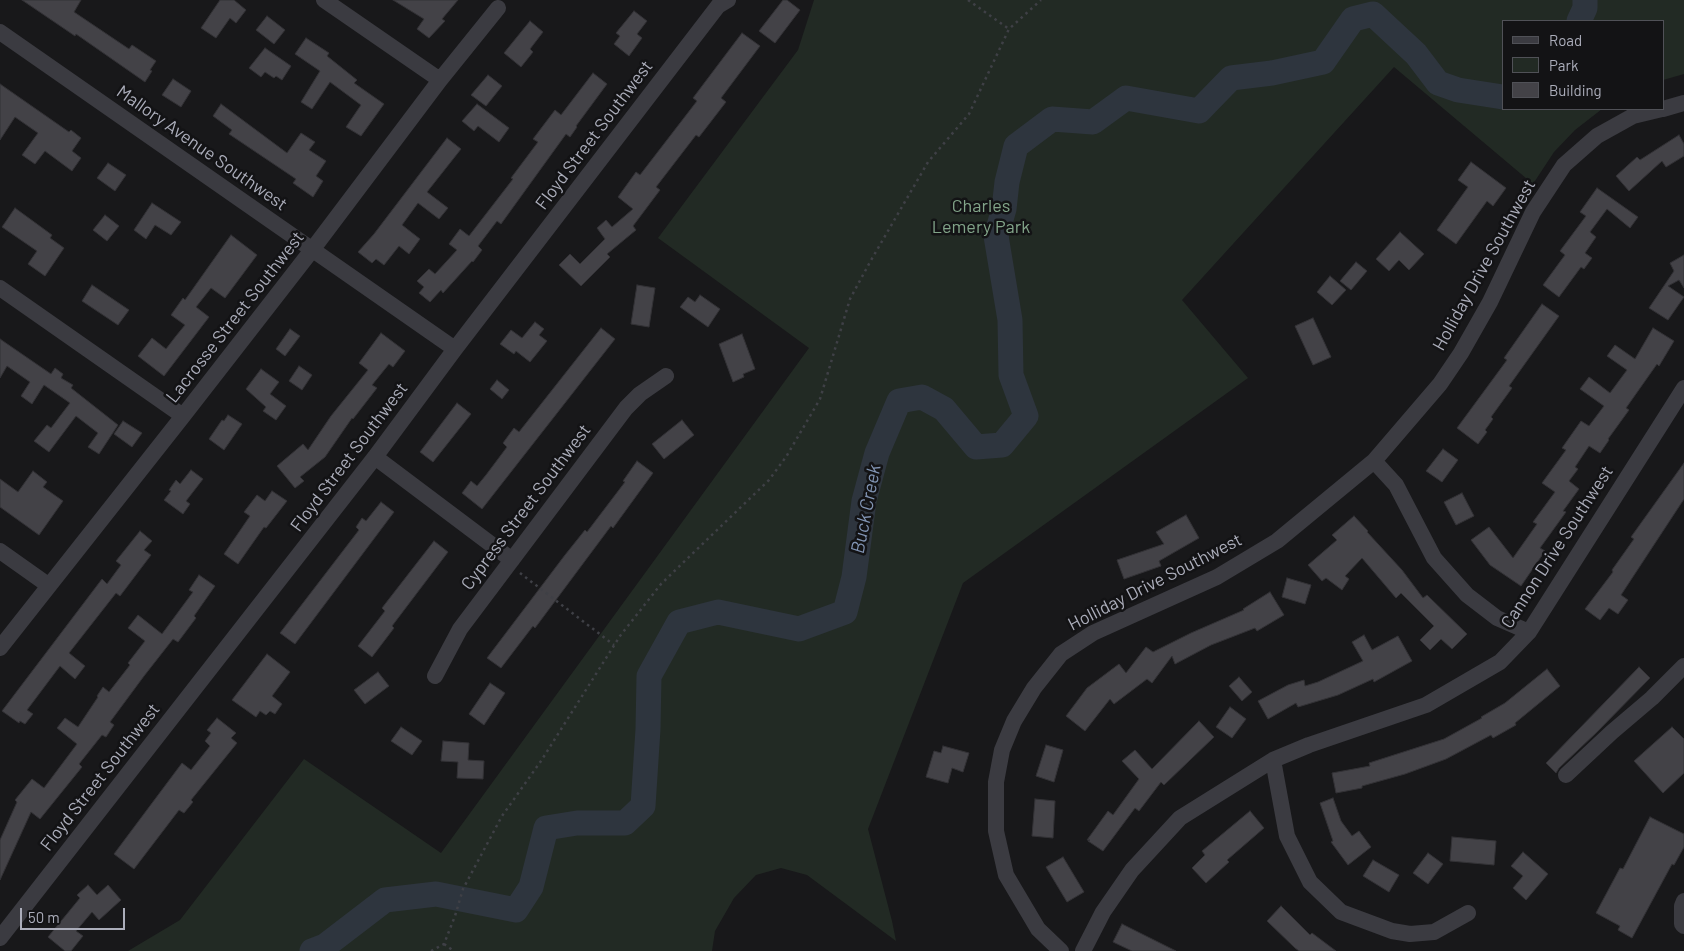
<!DOCTYPE html>
<style>
body{margin:0}
#map{position:relative;width:1684px;height:951px;overflow:hidden;background:#18181a;font-family:Barlow,sans-serif}
canvas{display:block}
.legend{position:absolute;left:1502px;top:20px;width:162px;height:90px;box-sizing:border-box;background:#131315;border:1px solid #505157;margin:0;padding:6px 9px;list-style:none;font-size:15px;color:#abadba}
.legend li{display:flex;align-items:center;gap:10px;height:25px}
.legend b{width:25px;border:1px solid #505157}
.scale{position:absolute;left:20px;top:908px;width:105px;height:22px;box-sizing:border-box;border:2px solid #abadba;border-top:0;padding-left:6px;font-size:15px;line-height:18px;white-space:nowrap;color:#abadba;-webkit-text-stroke:4px #131315;paint-order:stroke}
</style>
<div id="map">
<canvas width="1684" height="951"></canvas>
<ul class="legend">
<li><b style="height:6px;background:#3b3b41"></b>Road</li>
<li><b style="height:14px;background:#222a24"></b>Park</li>
<li><b style="height:14px;background:#434247"></b>Building</li>
</ul>
<div class="scale">50 m</div>
</div>
<script>
const ctx = document.querySelector('canvas').getContext('2d');
ctx.lineJoin = 'round';
function fill(path, color) {
  ctx.fillStyle = color;
  ctx.fill(path, 'evenodd');
}
function shape(rows) {
  const path = new Path2D();
  for (const r of rows) {
    path.moveTo(r[0], r[1]);
    for (let i = 2; i < r.length; i += 2) path.lineTo(r[i], r[i + 1]);
  }
  return path;
}
function strokePath(path, color, width, dash) {
  ctx.strokeStyle = color;
  ctx.lineWidth = width;
  ctx.lineCap = dash ? 'butt' : 'round';
  ctx.setLineDash(dash || []);
  ctx.stroke(path);
}
function drawText(font, color, halo, rows, align = 'center') {
  ctx.font = font + ' Barlow,sans-serif';
  ctx.lineWidth = 5;
  ctx.setLineDash([]);
  ctx.textBaseline = 'middle';
  ctx.strokeStyle = halo;
  ctx.fillStyle = color;
  for (const [text, x, y, turn = 0] of rows) {
    ctx.save();
    ctx.translate(x, y);
    ctx.rotate((+turn || 0) * Math.PI / 180);
    ctx.textAlign = isNaN(turn) ? turn : align;
    if (halo) ctx.strokeText(text, 0, 0);
    ctx.fillText(text, 0, 0);
    ctx.restore();
  }
}
const green = shape([
 [814,0,1684,0,1684,74,1663,80,1663,21,1503,21,1503,109,1602,109,1575,130,1554,152,1533,184,1394,67,1182,300,1248,378,963,583,868,829,892,921,896,941,807,875,781,868,756,875,734,898,715,931,712,951,128,951,180,920,304,759,441,853,809,348,658,238,798,50]
]);
const river = shape([
 [1579,21,1585,8,1585,0],
 [312,951,325,946,385,900,436,894,516,910,531,887,546,828,577,823,625,823,643,806,648,729,649,676,679,622,718,612,799,629,845,612,854,577,864,501,877,453,899,401,922,397,944,409,976,447,1002,445,1026,416,1011,375,1010,320,996,236,1004,209,1007,182,1016,146,1052,119,1093,122,1126,98,1199,111,1231,78,1272,73,1323,62,1353,19,1373,14,1416,54,1438,83,1458,90,1503,97]
]);
const building = shape([
 [22,0,81,0,74,12,129,49,132,45,156,61,150,70,152,71,145,82,76,34,75,36,22,0],
 [220,0,234,0,246,10,236,23,230,18,216,38,201,28,220,0],
 [393,0,458,0,442,19,445,21,429,38,417,29,424,19,393,0],
 [783,0,787,0,800,10,775,43,759,31,783,0],
 [634,11,647,21,637,34,642,38,629,56,614,44,620,36,616,33,634,11],
 [267,16,285,30,274,44,256,30,267,16],
 [530,21,543,32,530,49,533,52,521,67,504,53,530,21],
 [742,33,760,46,721,98,726,102,699,137,696,135,656,187,660,190,633,226,636,230,607,254,610,257,581,286,559,265,570,254,580,264,605,239,597,228,606,220,612,227,633,209,618,197,636,172,640,175,697,101,693,98,742,33],
 [306,38,329,53,327,56,357,80,354,83,384,104,361,136,346,127,361,105,330,82,312,109,301,102,320,71,295,54,306,38],
 [265,48,291,66,282,80,276,76,274,78,265,72,261,77,249,68,265,48],
 [593,73,607,84,576,126,577,127,570,137,566,134,501,224,497,221,478,246,482,250,473,262,472,261,443,293,441,290,430,302,419,293,424,287,417,281,429,269,435,274,457,250,449,244,460,229,469,236,513,179,511,178,538,142,533,139,555,110,561,115,593,73],
 [488,75,502,86,486,106,471,95,488,75],
 [173,79,191,91,181,107,162,95,173,79],
 [0,84,69,132,71,130,81,138,72,151,81,158,72,171,45,151,35,164,22,155,38,133,15,117,0,140,0,84],
 [221,104,287,153,301,133,315,142,309,150,326,161,316,176,323,181,313,197,293,183,296,179,229,134,232,130,213,116,221,104],
 [477,104,509,128,499,142,478,126,474,131,462,121,477,104],
 [1679,135,1684,144,1684,156,1666,167,1662,161,1629,191,1616,176,1637,157,1640,160,1679,135],
 [447,138,461,149,427,192,448,208,439,219,418,203,402,225,420,239,409,254,399,246,384,265,376,259,372,263,358,252,374,234,447,138],
 [1471,162,1506,188,1493,206,1487,201,1456,244,1437,230,1468,187,1458,180,1471,162],
 [108,163,126,175,115,191,97,178,108,163],
 [1597,188,1638,217,1630,228,1607,209,1590,232,1596,237,1585,253,1592,258,1584,269,1581,267,1559,297,1543,285,1565,255,1560,251,1586,216,1580,212,1597,188],
 [152,203,181,222,171,235,155,225,146,239,134,230,152,203],
 [15,208,52,235,50,238,64,248,45,276,28,264,37,251,2,227,15,208],
 [105,215,119,226,107,241,93,230,105,215],
 [1400,232,1424,254,1409,270,1399,260,1389,271,1376,259,1400,232],
 [231,235,257,255,225,298,211,288,196,307,209,317,164,376,138,356,152,338,166,349,176,336,185,325,171,315,183,298,185,300,231,235],
 [1684,255,1684,288,1679,280,1668,286,1684,297,1668,320,1649,308,1674,271,1670,263,1684,255],
 [1356,262,1367,271,1351,290,1340,281,1356,262],
 [1330,276,1346,290,1332,305,1317,292,1330,276],
 [92,285,129,310,118,325,82,301,92,285],
 [637,285,655,288,649,327,631,324,637,285],
 [700,295,720,309,708,327,680,307,688,297,695,302,700,295],
 [1542,304,1559,316,1509,386,1512,388,1491,417,1493,419,1485,430,1487,432,1478,444,1457,428,1507,360,1504,358,1542,304],
 [1313,318,1331,357,1313,365,1295,326,1313,318],
 [535,322,544,329,539,335,547,341,530,362,516,351,514,354,500,344,511,330,522,338,535,322],
 [601,328,615,339,482,509,462,493,471,481,477,486,486,475,507,447,503,443,514,428,519,432,601,328],
 [1653,328,1674,341,1659,366,1657,364,1626,408,1629,410,1608,439,1609,440,1600,453,1589,446,1575,467,1578,469,1569,481,1579,489,1563,511,1566,512,1540,548,1545,551,1521,586,1490,565,1471,540,1489,527,1513,558,1537,524,1533,522,1555,492,1542,483,1566,450,1562,448,1581,421,1589,426,1604,406,1580,389,1589,377,1610,393,1627,370,1607,356,1615,345,1635,359,1653,328],
 [290,329,300,336,285,356,276,349,290,329],
 [381,333,405,351,393,367,389,364,372,385,377,388,353,419,352,418,325,457,300,477,304,481,295,488,277,466,303,444,308,450,331,416,368,370,359,363,381,333],
 [742,334,755,369,743,374,744,377,733,382,719,344,742,334],
 [0,339,51,374,55,368,63,374,61,378,73,385,71,388,118,425,99,454,88,447,98,433,76,416,49,452,34,441,47,425,51,428,70,403,44,385,32,404,21,396,30,382,7,366,0,378,0,339],
 [299,366,312,375,302,390,289,381,299,366],
 [261,369,279,382,270,394,286,406,276,420,263,411,266,407,246,389,261,369],
 [497,380,509,390,502,399,490,389,497,380],
 [457,403,471,414,433,462,420,452,457,403],
 [228,415,242,424,224,450,209,439,222,420,224,421,228,415],
 [682,420,694,435,664,459,652,444,682,420],
 [123,421,142,433,132,447,114,434,123,421],
 [1443,449,1458,460,1442,482,1426,471,1443,449],
 [637,461,653,473,613,528,611,526,535,628,533,626,501,668,487,658,565,555,585,530,587,532,625,482,623,481,637,461],
 [1684,463,1684,499,1621,595,1628,600,1618,614,1609,608,1600,620,1585,609,1613,572,1612,570,1634,539,1631,537,1684,463],
 [191,470,203,479,186,501,190,504,183,514,164,500,171,491,169,490,176,480,180,484,191,470],
 [33,471,47,482,43,487,63,501,39,535,0,507,0,479,18,492,33,471],
 [272,491,287,501,266,528,264,527,238,564,224,554,250,516,244,512,257,495,265,501,272,491],
 [1462,493,1474,516,1456,525,1444,502,1462,493],
 [381,502,394,512,295,644,280,633,359,530,356,527,362,518,366,521,381,502],
 [1186,515,1199,538,1159,561,1161,566,1124,579,1117,560,1164,544,1156,532,1186,515],
 [1354,516,1368,531,1367,532,1402,570,1423,598,1427,595,1467,634,1452,649,1441,639,1430,650,1420,640,1434,626,1401,593,1396,598,1362,558,1345,576,1349,579,1342,590,1326,578,1322,581,1308,565,1337,540,1332,535,1354,516],
 [140,531,152,541,144,550,151,555,120,596,116,593,69,653,85,666,75,679,60,666,27,710,33,714,25,724,20,721,19,723,2,711,102,579,107,584,121,565,116,561,140,531],
 [434,541,448,552,392,626,394,628,372,657,358,646,385,611,382,608,434,541],
 [199,575,215,586,194,616,196,618,178,642,173,639,144,676,110,722,114,725,106,737,102,735,79,764,82,767,40,819,31,812,0,880,0,840,17,802,15,800,32,779,44,788,77,744,57,728,65,718,78,727,98,697,97,696,103,687,109,692,130,665,128,663,145,641,128,628,138,615,162,634,193,592,189,590,199,575],
 [1287,578,1311,585,1305,604,1282,597,1287,578],
 [1270,592,1284,615,1257,631,1255,628,1211,645,1175,664,1172,656,1152,683,1147,679,1114,704,1110,699,1085,731,1066,716,1087,688,1119,664,1126,673,1146,647,1153,652,1191,633,1244,610,1243,609,1270,592],
 [1364,635,1372,650,1398,636,1412,661,1374,682,1373,679,1338,695,1298,707,1296,703,1268,719,1258,701,1288,685,1304,680,1305,686,1318,682,1363,661,1352,642,1364,635],
 [267,654,290,672,272,696,282,704,275,714,270,711,266,715,260,711,256,717,232,700,267,654],
 [1639,667,1650,678,1596,733,1559,768,1556,773,1546,763,1639,667],
 [1547,669,1560,686,1515,723,1516,725,1493,738,1491,735,1446,759,1405,774,1362,786,1362,788,1336,793,1332,773,1370,766,1369,763,1444,739,1482,718,1481,717,1505,703,1547,669],
 [378,672,389,686,365,704,354,690,378,672],
 [1239,677,1252,692,1242,701,1229,686,1239,677],
 [490,683,505,693,484,725,469,714,490,683],
 [1230,707,1246,719,1232,738,1216,727,1230,707],
 [217,718,236,733,231,738,237,743,191,800,193,802,184,813,179,810,134,869,114,854,182,763,191,770,210,746,205,741,211,733,207,730,217,718],
 [1199,721,1214,737,1164,785,1161,782,1139,811,1135,808,1103,851,1088,841,1090,840,1087,840,1108,811,1113,815,1139,779,1122,761,1135,750,1152,769,1199,721],
 [401,727,422,741,412,755,391,741,401,727],
 [1672,727,1684,739,1684,773,1663,793,1634,761,1672,727],
 [443,741,469,743,468,760,484,761,483,779,457,778,458,762,441,761,443,741],
 [1046,745,1063,750,1054,782,1036,776,1046,745],
 [943,746,969,753,963,772,952,768,948,783,926,777,934,751,941,753,943,746],
 [1333,798,1341,821,1352,836,1359,831,1371,847,1348,865,1331,842,1333,841,1320,803,1333,798],
 [1035,799,1055,801,1053,838,1032,836,1035,799],
 [1250,811,1264,828,1227,860,1229,862,1206,883,1192,868,1205,855,1202,851,1250,811],
 [1650,817,1684,834,1684,847,1674,865,1672,864,1632,938,1618,930,1620,926,1596,913,1620,868,1623,869,1650,817],
 [1452,837,1496,841,1494,865,1450,861,1452,837],
 [1523,852,1548,874,1526,900,1513,888,1523,876,1511,866,1523,852],
 [1428,853,1443,864,1428,884,1413,873,1428,853],
 [1063,857,1084,892,1067,902,1046,867,1063,857],
 [1373,860,1399,875,1389,892,1363,876,1373,860],
 [88,885,97,895,108,885,121,900,99,920,92,912,76,931,83,936,71,951,65,951,48,937,80,898,77,895,88,885],
 [1281,906,1310,935,1312,933,1336,951,1299,951,1295,948,1267,921,1281,906],
 [1122,924,1176,951,1132,951,1113,942,1122,924]
]);
const path = shape([
 [968,0,1009,29],
 [520,573,614,645],
 [444,944,454,951],
 [431,951,444,944,455,916,463,889,502,816,541,761,620,636,661,584,769,480,786,457,820,399,850,299,870,262,928,162,969,114,1009,29,1041,0]
]);
const street = shape([
 [324,0,440,80],
 [0,32,455,349],
 [1663,109,1684,103],
 [0,288,183,416],
 [375,457,512,560],
 [1374,461,1396,485,1434,558,1467,595,1497,618,1529,632],
 [0,551,48,585],
 [0,648,183,416,312,250,440,80,498,8],
 [435,676,460,629,626,408,640,394,666,376],
 [1273,760,1287,836,1310,882,1341,912,1392,931,1410,934,1434,932,1468,913],
 [1566,775,1612,732,1652,698,1684,666],
 [1684,901,1682,906,1682,924,1684,926],
 [0,938,375,457,455,349,718,6,728,0],
 [1061,951,1038,929,1006,875,996,831,996,782,1002,750,1014,721,1034,688,1061,654,1093,633,1217,577,1277,541,1374,461,1440,384,1461,353,1490,302,1533,212,1564,165,1597,136,1633,116,1662,109],
 [1083,951,1103,912,1132,870,1180,818,1273,760,1309,745,1426,705,1500,662,1529,632,1684,388]
]);
const streetNames = [
 ["Floyd Street Southwest",594,135,-53],
 ["Mallory Avenue Southwest",202,148,35],
 ["Holliday Drive Southwest",1484,265,-61],
 ["Lacrosse Street Southwest",235,317,-52],
 ["Floyd Street Southwest",349,457,-53],
 ["Cypress Street Southwest",526,507,-53],
 ["Cannon Drive Southwest",1557,547,-57],
 ["Holliday Drive Southwest",1155,582,-27],
 ["Floyd Street Southwest",100,777,-52]
];
const parkNames = [
 ["Charles",981,206],
 ["Lemery Park",981,227]
];
const waterNames = [
 ["Buck Creek",866,509,-79]
];
fill(green, '#222a24');
strokePath(river, '#2e353e', 25);
fill(building, '#434247');
strokePath(building, '#333236', 1);
strokePath(path, '#3f4046', 2.5, [2.5, 4]);
strokePath(street, '#3b3b41', 16);
drawText('18px', '#abadba', '#131315', streetNames);
drawText('18px', '#82a489', '#131315', parkNames);
drawText('italic 19px', '#8295b4', '#131315', waterNames);
</script>
